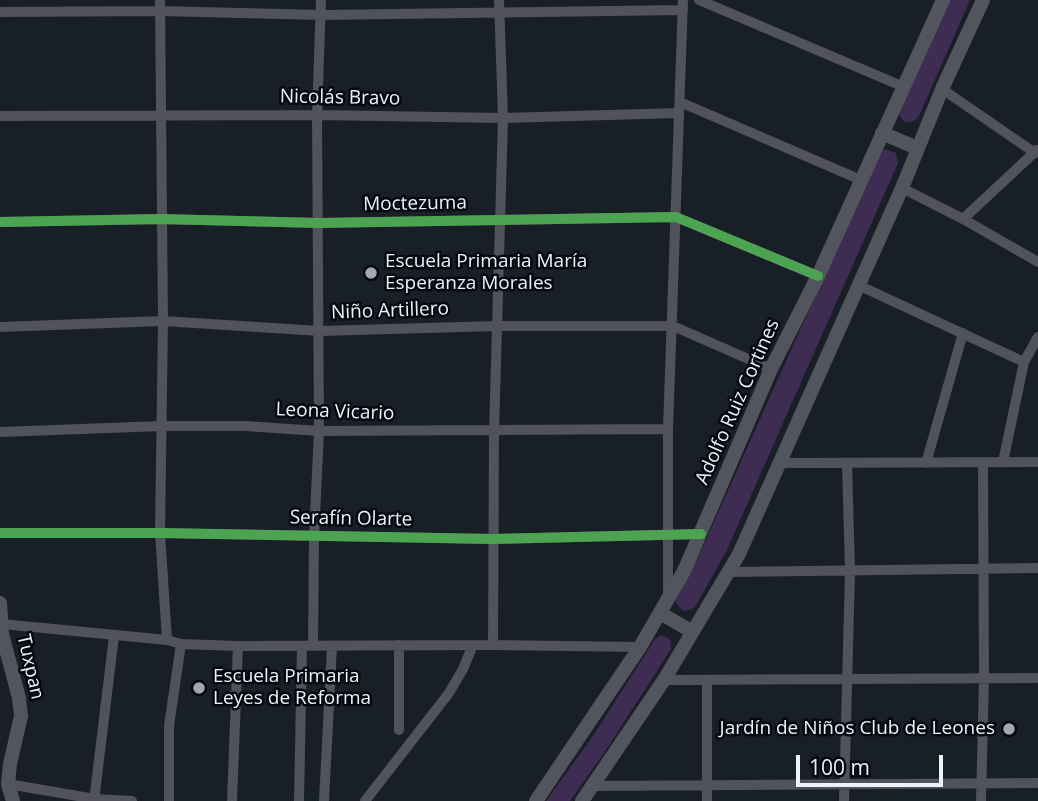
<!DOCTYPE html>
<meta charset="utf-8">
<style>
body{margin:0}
#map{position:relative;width:1038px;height:801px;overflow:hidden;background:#191f26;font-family:"Open Sans",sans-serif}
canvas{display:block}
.scale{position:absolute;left:796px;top:755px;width:147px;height:32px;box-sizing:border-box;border:4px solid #eaf2fb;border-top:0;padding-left:9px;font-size:21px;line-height:24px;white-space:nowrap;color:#eaf2fb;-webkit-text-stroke:5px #05080e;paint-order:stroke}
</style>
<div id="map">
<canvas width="1038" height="801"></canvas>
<div class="scale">100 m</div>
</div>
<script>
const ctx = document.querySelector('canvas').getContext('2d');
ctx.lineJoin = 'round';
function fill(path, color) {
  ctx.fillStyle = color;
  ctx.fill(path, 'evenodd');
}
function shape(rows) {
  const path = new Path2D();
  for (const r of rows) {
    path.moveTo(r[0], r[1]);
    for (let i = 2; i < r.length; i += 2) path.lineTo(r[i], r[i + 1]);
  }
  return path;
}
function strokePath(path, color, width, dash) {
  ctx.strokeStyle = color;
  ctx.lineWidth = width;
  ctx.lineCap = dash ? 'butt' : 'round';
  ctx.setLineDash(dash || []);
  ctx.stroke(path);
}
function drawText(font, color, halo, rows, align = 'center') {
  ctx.font = font + ' "Open Sans",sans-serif';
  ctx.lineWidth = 5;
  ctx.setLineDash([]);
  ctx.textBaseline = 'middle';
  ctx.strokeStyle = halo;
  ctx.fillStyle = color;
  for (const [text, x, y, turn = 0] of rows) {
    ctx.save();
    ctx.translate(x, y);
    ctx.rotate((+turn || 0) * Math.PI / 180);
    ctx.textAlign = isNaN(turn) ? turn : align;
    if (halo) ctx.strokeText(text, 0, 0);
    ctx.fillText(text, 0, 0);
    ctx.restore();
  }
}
const green = shape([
 [947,0,970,0,918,118,912,122,904,122,898,113],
 [885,149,896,153,898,163,726,552,695,607,691,610,683,611,676,603,676,596,699,555,879,154],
 [661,635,670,639,671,649,608,747,570,801,546,801,593,736,655,639]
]);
const street = shape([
 [160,0,163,321,160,533,167,640],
 [699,0,904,87],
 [0,12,160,11,321,15,683,10],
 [942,89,1035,153],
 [680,102,861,180],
 [0,116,317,115,503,118,679,113],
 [902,188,963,219,1038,262],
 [963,219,1037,150],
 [0,222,161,219,319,223,676,217,818,276],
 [858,285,1024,362],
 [0,327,163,321,320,331,497,326,673,326,771,369],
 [0,432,162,426,245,426,319,431,668,429],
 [1003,462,1024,362,1038,337],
 [780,463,1038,462],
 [926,463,963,333],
 [0,533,160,533,493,539,701,534],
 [729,572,1038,568],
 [668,598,668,429,683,0],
 [2,624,167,640,181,644,238,646,493,645,640,647],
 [399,645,399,730],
 [493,645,494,432,503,118,499,0],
 [313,646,314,536,319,431,317,115,321,0],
 [664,680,1038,678],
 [8,784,95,799,132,801],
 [593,786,1038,783],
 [94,801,114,636],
 [169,801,169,726,181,644],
 [232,801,238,646],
 [299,801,302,647],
 [324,801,332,646],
 [365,801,449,693,463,669,473,645],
 [707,801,707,680],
 [844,801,850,571,847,463],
 [981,801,984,678,983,463]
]);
const secondary = shape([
 [882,133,917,148],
 [0,603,2,634,19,698,21,716,10,764,8,784,13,801],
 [660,613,691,631],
 [536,801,640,647,684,571,771,369,818,276,943,0],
 [582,801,664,680,739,554,902,188,942,89,983,0]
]);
const cycleway = shape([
 [0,222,161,219,319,223,676,217,818,276],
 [0,533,160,533,493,539,701,534]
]);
const markers = [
 [371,273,7,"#a1a8b0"],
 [199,688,7,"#a1a8b0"],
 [1009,729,7,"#a1a8b0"]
];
const streetNames = [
 ["Nicolás Bravo",340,98,1],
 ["Moctezuma",415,204,-1],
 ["Niño Artillero",390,311,-2],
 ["Adolfo Ruiz Cortines",738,402,-66],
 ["Leona Vicario",335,412,2],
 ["Serafín Olarte",351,519,1],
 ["Tuxpan",30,667,77]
];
const poiNames = [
 ["Escuela Primaria María",385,262],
 ["Esperanza Morales",385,284],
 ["Escuela Primaria",213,677],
 ["Leyes de Reforma",213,699],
 ["Jardín de Niños Club de Leones",995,729,"right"]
];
fill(green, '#3f2c53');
strokePath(street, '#51525a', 10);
strokePath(secondary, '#53555e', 14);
strokePath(cycleway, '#4ca352', 10);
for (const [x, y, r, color] of markers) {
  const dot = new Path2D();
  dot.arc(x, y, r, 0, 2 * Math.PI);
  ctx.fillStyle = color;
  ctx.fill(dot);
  strokePath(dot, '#05080e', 2.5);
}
drawText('19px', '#eaf2fb', '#05080e', streetNames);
drawText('19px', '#eaf2fb', '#05080e', poiNames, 'left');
</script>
